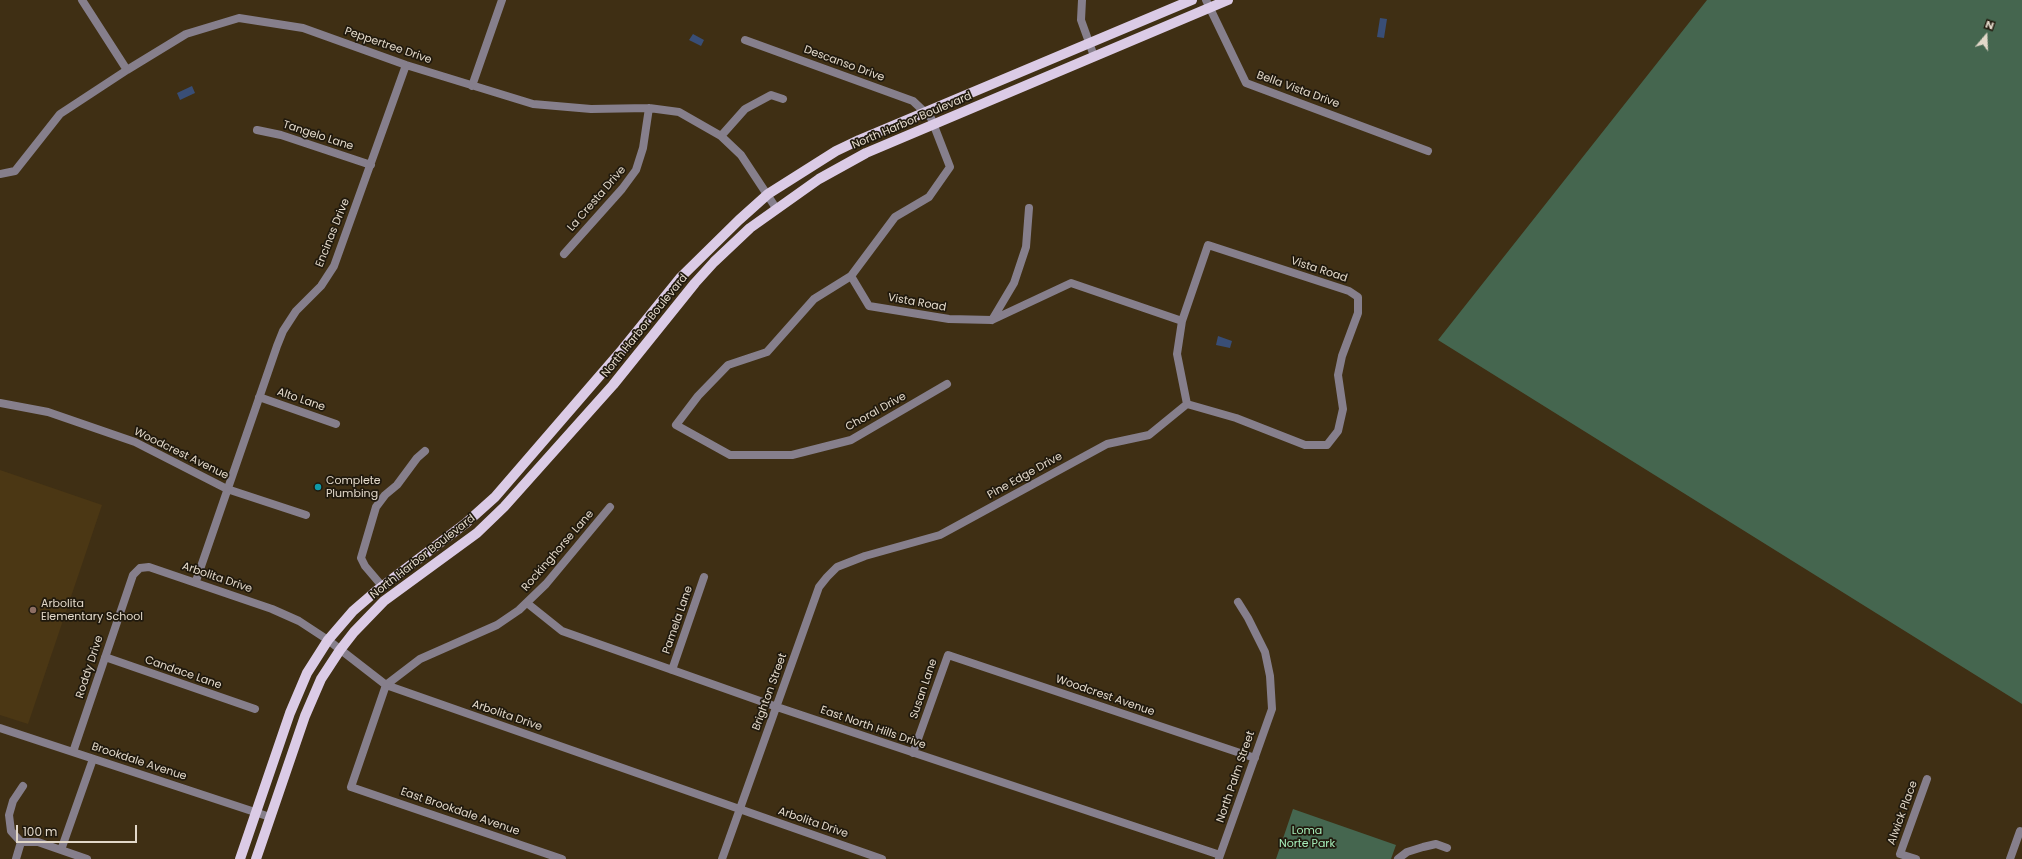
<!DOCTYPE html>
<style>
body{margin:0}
#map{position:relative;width:2022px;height:859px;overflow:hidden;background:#3f2f14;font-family:Poppins,sans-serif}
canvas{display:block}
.north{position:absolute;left:1966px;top:16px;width:40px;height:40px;-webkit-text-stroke:3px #20190d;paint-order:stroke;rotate:19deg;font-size:11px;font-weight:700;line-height:16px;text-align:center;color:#e2d8c9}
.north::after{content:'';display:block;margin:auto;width:14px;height:18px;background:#e2d8c9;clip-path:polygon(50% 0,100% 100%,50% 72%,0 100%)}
.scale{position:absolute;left:16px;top:825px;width:121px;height:18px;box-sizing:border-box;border:2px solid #e2d8c9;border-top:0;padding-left:5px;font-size:12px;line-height:14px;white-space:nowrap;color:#e2d8c9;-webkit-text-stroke:3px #20190d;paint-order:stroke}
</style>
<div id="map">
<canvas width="2022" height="859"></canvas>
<div class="north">N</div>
<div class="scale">100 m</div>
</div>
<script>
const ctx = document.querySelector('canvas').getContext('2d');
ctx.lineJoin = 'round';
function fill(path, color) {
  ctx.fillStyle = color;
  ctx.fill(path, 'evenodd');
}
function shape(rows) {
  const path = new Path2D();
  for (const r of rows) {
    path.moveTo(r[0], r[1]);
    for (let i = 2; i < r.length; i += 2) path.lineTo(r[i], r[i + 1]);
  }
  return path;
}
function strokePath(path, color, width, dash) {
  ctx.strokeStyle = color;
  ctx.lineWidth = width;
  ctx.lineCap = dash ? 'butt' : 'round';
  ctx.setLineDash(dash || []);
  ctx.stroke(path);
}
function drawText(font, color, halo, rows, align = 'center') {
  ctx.font = font + ' Poppins,sans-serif';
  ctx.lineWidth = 3.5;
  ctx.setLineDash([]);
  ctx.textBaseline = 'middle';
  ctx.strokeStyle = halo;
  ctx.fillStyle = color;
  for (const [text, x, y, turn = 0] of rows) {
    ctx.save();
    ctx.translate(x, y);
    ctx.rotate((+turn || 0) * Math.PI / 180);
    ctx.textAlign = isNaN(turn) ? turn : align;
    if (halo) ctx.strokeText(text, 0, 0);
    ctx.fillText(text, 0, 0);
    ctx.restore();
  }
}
const built = shape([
 [0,470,102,505,28,724,0,715]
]);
const green = shape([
 [1707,0,2022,0,2022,704,1438,340],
 [1293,809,1396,845,1391,859,1276,859]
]);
const water = shape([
 [1380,18,1387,19,1384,38,1377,37],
 [693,34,704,40,701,46,689,40],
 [192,86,195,93,180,100,177,93],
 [1218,336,1232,341,1230,348,1216,345]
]);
const minor = shape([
 [82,0,127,70],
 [1082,0,1081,20,1094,56],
 [1206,0,1246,83,1428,151],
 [745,40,913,101,931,118,950,167,929,197,895,217,851,276,814,299,767,352,728,365,698,396,676,425,730,455,792,455,851,440,947,384],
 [472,86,502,0],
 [257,130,281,135,371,165],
 [721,136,745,109,771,95,783,99],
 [0,174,15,171,60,114,127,70,186,34,239,18,303,28,406,65,533,104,591,109,649,108,679,112,721,136,741,155,776,208],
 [1208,245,1349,291,1358,297,1358,313,1342,356,1338,375,1343,409,1338,431,1327,445,1305,445,1236,418,1187,404,1177,354,1182,321,1208,245],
 [564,254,622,189,636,170,643,148,649,108],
 [851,276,869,306,949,319,992,320,1071,283,1182,321],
 [992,320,1014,283,1026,247,1029,208],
 [259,397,336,424],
 [0,403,48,412,135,442,227,489,306,515],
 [196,581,277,346,283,331,296,311,321,286,334,266,406,65],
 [382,586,365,566,361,558,376,507,385,495,397,485,417,458,425,451],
 [527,603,562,631,777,707,1220,855],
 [105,657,255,709],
 [672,670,704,577],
 [0,728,270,817],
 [73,752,133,575,140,568,149,567,272,609,299,621,328,640,386,685,882,859],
 [913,753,948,655,1255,758],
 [21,842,38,842,87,859],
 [61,850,93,759],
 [1219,858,1272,709,1270,676,1265,652,1248,618,1238,602],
 [16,859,21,842,11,831,9,815,13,801,23,786],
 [562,859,351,787,386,685,420,659,497,625,519,610,546,584,610,507],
 [722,859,819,587,827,577,837,567,865,556,940,535,1107,444,1149,435,1187,404],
 [1398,859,1407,852,1423,847,1436,844,1447,848],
 [1916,859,1900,854,1927,779],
 [2010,859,2020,831]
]);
const primary = shape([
 [240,859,290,713,307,673,328,640,353,611,375,592,466,523,495,497,622,350,681,277,739,220,768,194,836,151,859,140,1192,0],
 [256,859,305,716,321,679,340,650,354,632,384,601,477,533,504,507,613,385,695,283,714,262,750,228,819,179,866,153,1228,0]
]);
const markers = [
 [318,487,4,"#0f9aa8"],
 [33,610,4,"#8d6e63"]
];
const streetNames = [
 ["Peppertree Drive",388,46,19],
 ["Descanso Drive",844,64,20],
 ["Bella Vista Drive",1298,90,20],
 ["North Harbor Boulevard",912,121,-23],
 ["Tangelo Lane",318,136,18],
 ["La Cresta Drive",597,199,-49],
 ["Encinas Drive",333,233,-68],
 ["Vista Road",1319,270,18],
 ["Vista Road",917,303,10],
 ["North Harbor Boulevard",645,326,-51],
 ["Alto Lane",301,400,19],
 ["Choral Drive",876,412,-29],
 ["Woodcrest Avenue",181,454,26],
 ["Pine Edge Drive",1025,476,-29],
 ["Rockinghorse Lane",558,551,-49],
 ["North Harbor Boulevard",423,557,-38],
 ["Arbolita Drive",217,578,19],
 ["Pamela Lane",678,620,-71],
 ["Roddy Drive",90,667,-72],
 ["Candace Lane",183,673,19],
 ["Susan Lane",924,689,-71],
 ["Brighton Street",770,692,-70],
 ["Woodcrest Avenue",1105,696,19],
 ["Arbolita Drive",507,716,19],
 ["East North Hills Drive",873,728,19],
 ["Brookdale Avenue",139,762,18],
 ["North Palm Street",1236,777,-71],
 ["East Brookdale Avenue",460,812,19],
 ["Alwick Place",1903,813,-70],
 ["Arbolita Drive",813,823,19]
];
const poiNames = [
 ["Complete",326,481],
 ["Plumbing",326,494],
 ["Arbolita",41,604],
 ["Elementary School",41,617]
];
const parkNames = [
 ["Loma",1307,831],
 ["Norte Park",1307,844]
];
fill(built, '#4b3714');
fill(green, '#45664f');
fill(water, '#394e76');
strokePath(minor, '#867f8c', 8);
strokePath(primary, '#dbcbe6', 10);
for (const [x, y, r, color] of markers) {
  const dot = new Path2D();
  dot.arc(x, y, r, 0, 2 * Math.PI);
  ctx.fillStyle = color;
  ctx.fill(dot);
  strokePath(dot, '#20190d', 1.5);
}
drawText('11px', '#e2d8c9', '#20190d', streetNames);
drawText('11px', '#e2d8c9', '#20190d', poiNames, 'left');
drawText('11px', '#a4edb9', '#20190d', parkNames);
</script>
